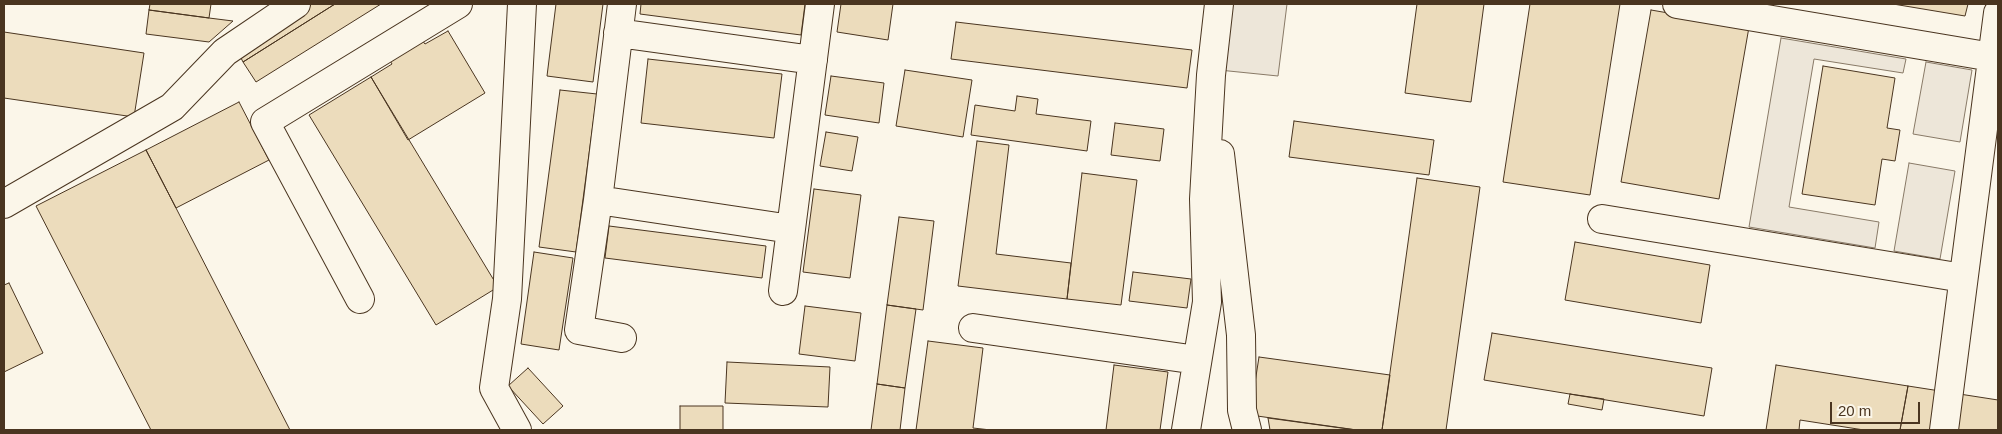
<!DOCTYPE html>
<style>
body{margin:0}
#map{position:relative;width:2002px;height:434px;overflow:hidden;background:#fbf6e9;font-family:Arial,sans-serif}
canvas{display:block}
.frame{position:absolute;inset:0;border:5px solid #4a3520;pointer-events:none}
.scale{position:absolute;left:1830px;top:402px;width:90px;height:22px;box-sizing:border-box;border:2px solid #4a3520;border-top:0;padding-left:6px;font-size:15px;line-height:18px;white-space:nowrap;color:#4a3520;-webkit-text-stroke:4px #fbf6e9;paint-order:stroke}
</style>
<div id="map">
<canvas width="2002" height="434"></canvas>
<div class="frame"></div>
<div class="scale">20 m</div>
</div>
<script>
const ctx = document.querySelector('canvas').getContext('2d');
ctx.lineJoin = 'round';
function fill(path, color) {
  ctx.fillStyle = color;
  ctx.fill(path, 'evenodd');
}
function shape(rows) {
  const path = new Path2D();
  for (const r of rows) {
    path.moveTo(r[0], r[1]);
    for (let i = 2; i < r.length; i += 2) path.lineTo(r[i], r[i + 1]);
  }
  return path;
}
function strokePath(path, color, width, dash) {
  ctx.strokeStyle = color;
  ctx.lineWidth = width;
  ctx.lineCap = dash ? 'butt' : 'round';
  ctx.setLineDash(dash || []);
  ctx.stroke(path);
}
const green = shape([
 [1228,4,1287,4,1278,76,1219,70,1228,4],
 [1781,38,1906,59,1903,73,1814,59,1789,207,1879,222,1875,248,1749,227,1781,38],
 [1926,62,1972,70,1960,142,1913,134,1926,62],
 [1909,163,1955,171,1940,259,1894,251,1909,163]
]);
const building = shape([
 [150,4,211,4,209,18,149,10,150,4],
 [312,4,335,4,243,62,239,54,312,4],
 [335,4,381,4,256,82,243,62,335,4],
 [556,4,603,4,593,82,547,76,556,4],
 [641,4,805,4,801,35,640,14,641,4],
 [841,4,893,4,888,40,837,32,841,4],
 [1417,4,1484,4,1471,102,1405,93,1417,4],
 [1530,4,1620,4,1590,195,1503,182,1530,4],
 [1893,4,1968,4,1965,16,1893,4],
 [149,10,209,18,233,21,209,42,146,34,149,10],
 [1651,10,1749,27,1719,199,1621,182,1651,10],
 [956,22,1192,50,1187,88,951,59,956,22],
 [448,31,485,93,408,140,371,77,392,64,389,59,422,40,425,44,448,31],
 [4,32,144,53,134,117,4,98,4,32],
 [648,59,782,74,774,138,641,123,648,59],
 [1823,66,1895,78,1887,128,1900,130,1895,161,1882,159,1875,205,1802,194,1823,66],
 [905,70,972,80,963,137,896,126,905,70],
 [831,76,884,83,879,123,825,115,831,76],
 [371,77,498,287,436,325,309,115,371,77],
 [560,90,597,94,576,252,539,247,560,90],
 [1017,96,1038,99,1036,114,1091,121,1087,151,971,135,975,105,1015,111,1017,96],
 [239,102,269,160,176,208,146,150,239,102],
 [1294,121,1434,140,1429,175,1289,157,1294,121],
 [1115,123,1164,129,1160,161,1111,155,1115,123],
 [826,132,858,137,852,171,820,166,826,132],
 [977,141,1009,145,996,254,1071,263,1067,299,958,286,977,141],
 [146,150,176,208,290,430,151,430,36,206,146,150],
 [1082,173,1137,180,1121,305,1067,299,1082,173],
 [1417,178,1480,187,1446,430,1382,430,1417,178],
 [814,189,861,195,850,278,803,272,814,189],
 [899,217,934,221,923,310,887,305,899,217],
 [609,226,766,246,762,278,605,258,609,226],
 [1575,242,1710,265,1701,323,1565,300,1575,242],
 [534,252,573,258,559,350,521,344,534,252],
 [1133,272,1191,279,1187,308,1129,301,1133,272],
 [9,283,43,353,4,372,4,285,9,283],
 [887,305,916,309,905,388,877,384,887,305],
 [805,306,861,313,855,361,799,354,805,306],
 [1492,333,1712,368,1704,416,1484,380,1492,333],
 [928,341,983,348,973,428,991,430,916,430,928,341],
 [1259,357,1390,375,1382,430,1357,430,1250,415,1259,357],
 [727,362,830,367,828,407,725,403,727,362],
 [1114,365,1168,372,1160,430,1106,430,1114,365],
 [1776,365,1908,386,1900,430,1864,430,1800,420,1799,430,1766,430,1776,365],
 [528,368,563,406,543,424,508,386,528,368],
 [877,384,905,388,900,430,871,430,877,384],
 [1908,386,1998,400,1998,430,1900,430,1908,386],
 [1570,394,1604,399,1602,410,1568,404,1570,394],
 [680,406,723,406,723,430,680,430,680,406],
 [1268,418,1356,430,1270,430,1268,418]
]);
const minor = shape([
 [622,4,598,200,791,229],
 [1677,4,1992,57],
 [618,33,813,60],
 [1220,154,1241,335,1242,410,1247,430],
 [598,200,579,330,622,338],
 [4,204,172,107,225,52,296,4],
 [1602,219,1963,278],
 [783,291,820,4],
 [360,299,265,122,458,4],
 [973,328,1197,360],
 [517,430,494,388,507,299,522,4],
 [1186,430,1207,302,1204,199,1211,75,1219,4],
 [1944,430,1998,13]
]);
fill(green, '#ede6d9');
strokePath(green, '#887966', 1);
fill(building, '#ecdcbc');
strokePath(building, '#4a3520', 1);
strokePath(minor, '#4a3520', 30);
strokePath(minor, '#fbf6e9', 28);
</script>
